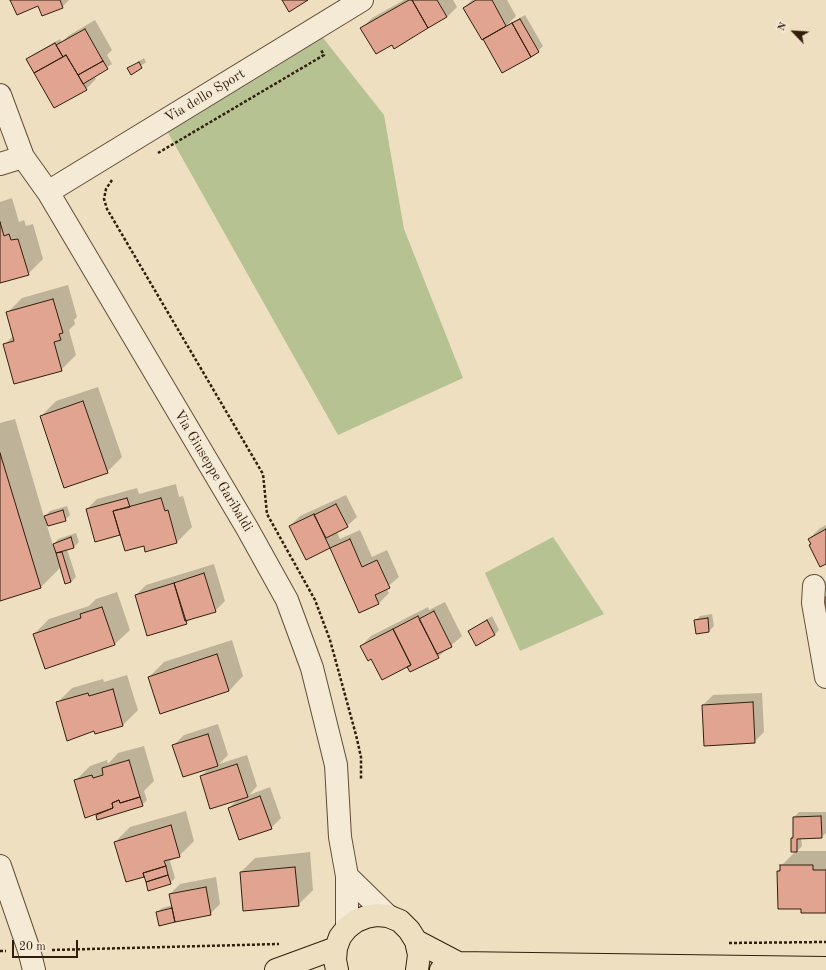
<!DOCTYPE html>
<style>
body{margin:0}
#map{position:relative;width:826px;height:970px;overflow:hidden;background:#eedfc0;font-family:"Old Standard TT",serif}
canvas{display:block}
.north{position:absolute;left:774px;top:12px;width:40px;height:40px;-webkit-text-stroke:3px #f4ead6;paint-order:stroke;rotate:295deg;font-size:11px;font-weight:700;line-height:16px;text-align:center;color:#321e0b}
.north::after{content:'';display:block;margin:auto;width:14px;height:18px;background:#321e0b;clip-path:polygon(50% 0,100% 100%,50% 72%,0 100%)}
.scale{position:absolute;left:12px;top:940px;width:66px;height:18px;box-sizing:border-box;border:2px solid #321e0b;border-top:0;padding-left:5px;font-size:12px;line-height:14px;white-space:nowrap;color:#321e0b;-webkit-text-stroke:3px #f4ead6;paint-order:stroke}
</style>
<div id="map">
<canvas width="826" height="970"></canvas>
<div class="north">N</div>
<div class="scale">20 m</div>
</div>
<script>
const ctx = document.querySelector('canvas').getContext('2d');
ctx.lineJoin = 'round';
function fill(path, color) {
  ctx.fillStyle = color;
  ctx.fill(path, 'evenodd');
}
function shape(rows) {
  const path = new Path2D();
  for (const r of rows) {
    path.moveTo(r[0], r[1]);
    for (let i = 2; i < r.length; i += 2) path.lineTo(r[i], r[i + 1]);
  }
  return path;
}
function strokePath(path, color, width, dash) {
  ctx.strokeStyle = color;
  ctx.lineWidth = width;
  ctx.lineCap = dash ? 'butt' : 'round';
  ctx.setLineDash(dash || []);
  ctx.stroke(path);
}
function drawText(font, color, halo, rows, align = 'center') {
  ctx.font = font + ' "Old Standard TT",serif';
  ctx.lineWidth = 3;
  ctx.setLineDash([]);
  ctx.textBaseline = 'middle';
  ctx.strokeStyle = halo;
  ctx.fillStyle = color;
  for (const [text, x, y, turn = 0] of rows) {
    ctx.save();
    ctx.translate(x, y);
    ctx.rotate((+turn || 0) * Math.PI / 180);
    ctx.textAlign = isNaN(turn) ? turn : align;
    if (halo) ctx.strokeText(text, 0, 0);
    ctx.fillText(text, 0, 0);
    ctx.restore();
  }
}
const green = shape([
 [316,29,384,115,404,229,463,378,338,435,162,122],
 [553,537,604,614,520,651,485,573]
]);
const shadow = shape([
 [11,0,69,0,62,7],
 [404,0,453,0,457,7,447,17,392,44,362,28,372,18],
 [472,0,507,0,516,16,507,25,525,15,543,46,538,51,503,71,464,8],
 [95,20,112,50,107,55,112,64,94,76,96,79,86,89,27,60,32,55,60,39,62,42,68,36],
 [144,58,146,62,131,73,128,69],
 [12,198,19,222,24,220,26,226,33,224,43,259,28,274,0,282,0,202],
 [68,285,77,317,74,320,75,324,69,330,76,355,61,370,4,345,14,335,7,313,22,298],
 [98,387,122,457,107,472,41,416,56,401],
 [15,419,44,517,50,511,67,506,70,515,65,520,47,526,53,545,58,539,76,533,79,542,74,547,67,549,76,577,71,582,66,583,61,567,40,588,0,600,0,423],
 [176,484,179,497,183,496,192,527,177,542,145,545,121,534,96,541,87,509,97,499,137,488,139,494],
 [346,495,357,517,347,526,337,532,340,539,360,530,372,557,387,550,399,577,386,588,389,593,379,603,360,612,330,547,306,559,290,526,300,516],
 [826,525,826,562,809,539,819,529],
 [214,564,225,601,215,611,191,619,186,623,136,595,146,585],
 [117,592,130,630,115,644,34,634,49,619,89,606,96,599],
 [445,602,462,636,438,657,407,665,361,646,371,636,428,607,429,610],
 [712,614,714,626,709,631,695,621,700,616],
 [492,616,499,630,495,634,469,631],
 [232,640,243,676,229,691,149,677,164,662],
 [127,675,138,710,123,725,96,733,95,730,57,703,72,688,103,679,104,682],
 [762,693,764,732,754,742,703,705,713,695],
 [218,724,228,755,219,764,247,755,257,786,249,795,270,787,281,818,271,828,229,808,238,799,201,776,210,767,174,745,184,735],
 [144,746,154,781,144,791,147,800,142,805,97,815,101,811,75,781,90,766,107,760,108,764,118,753],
 [186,811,194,841,179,856,170,861,175,878,170,883,145,876,126,881,115,842,130,827],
 [799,812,826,812,826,833,821,837,801,838,802,846,797,851,826,851,826,912,802,908,778,872,781,866,796,851,792,838,794,836,794,817],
 [310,852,313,890,298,905,241,872,255,858],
 [216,877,220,904,210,914,157,912,162,908,173,905,170,894,180,884]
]);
const building = shape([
 [10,0,60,0,63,8,42,16,38,6,17,15,10,0],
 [282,0,308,0,289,12,282,0],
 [409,0,412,0,428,28,394,49,392,45,376,54,360,28,409,0],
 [412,0,437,0,447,17,428,28,412,0],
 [476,0,492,0,506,26,482,40,463,8,476,0],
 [520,19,539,52,531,57,512,23,520,19],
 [512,23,531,57,502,73,483,39,512,23],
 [85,29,103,61,78,75,66,55,63,57,56,45,85,29],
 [55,43,63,57,34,73,26,59,55,43],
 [66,55,87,90,54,108,34,73,66,55],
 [103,61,108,69,83,84,78,75,103,61],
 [139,62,142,68,131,75,127,68,139,62],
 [0,222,4,236,9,234,11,240,18,239,29,275,0,283,0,222],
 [53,299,63,333,59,334,61,340,54,342,62,371,14,384,3,344,14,341,6,312,53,299],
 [83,401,108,473,64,488,40,416,83,401],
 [0,453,41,588,0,601,0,453],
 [127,498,130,507,113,511,120,535,95,542,86,509,127,498],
 [161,498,165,511,168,510,177,543,145,552,144,546,125,551,113,511,161,498],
 [336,504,348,527,326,538,314,515,336,504],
 [63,510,66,521,48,526,44,516,63,510],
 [314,514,330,548,306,560,289,526,314,514],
 [826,529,826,564,820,567,809,545,811,544,808,539,826,529],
 [71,537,74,548,56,553,53,544,71,537],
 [350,539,362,567,377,560,390,588,375,595,379,604,359,613,330,548,350,539],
 [62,552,71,582,65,584,56,553,62,552],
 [204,573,216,612,185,621,174,583,204,573],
 [174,583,187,624,147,636,135,595,174,583],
 [821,597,826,597,826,609,822,609,821,597],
 [102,607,115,645,45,669,33,634,81,618,80,614,102,607],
 [434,611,452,647,437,654,419,619,434,611],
 [418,616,439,658,410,672,407,667,411,665,393,629,418,616],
 [708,618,709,632,696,634,694,620,708,618],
 [487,620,495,635,476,646,468,631,487,620],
 [393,629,411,665,382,680,371,659,368,661,360,646,393,629],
 [217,654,229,691,160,714,148,677,217,654],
 [113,689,123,726,95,734,94,731,67,741,56,702,88,693,89,696,113,689],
 [753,702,755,743,704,746,702,705,753,702],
 [208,734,218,766,183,777,172,745,208,734],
 [129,760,140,797,120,803,119,800,112,803,113,808,85,818,74,780,92,775,93,778,103,775,102,768,129,760],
 [237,764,248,797,210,809,200,776,237,764],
 [260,796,272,829,239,840,228,808,260,796],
 [140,797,143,806,97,820,96,815,113,808,112,803,119,800,120,803,140,797],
 [821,816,822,838,797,839,797,852,791,852,791,838,793,838,793,817,821,816],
 [171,825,180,857,164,861,166,866,143,873,144,877,126,882,114,842,171,825],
 [780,865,813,865,813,870,826,870,826,913,801,913,801,909,778,909,777,871,780,871,780,865],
 [166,866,168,875,146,882,143,873,166,866],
 [295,867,299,906,243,911,240,872,295,867],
 [168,875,171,884,148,891,146,882,168,875],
 [206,887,211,915,175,922,169,894,206,887],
 [172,908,175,922,159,926,156,912,172,908]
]);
const path = shape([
 [158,153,324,55,321,50],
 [112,180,106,189,104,199,107,209,263,474,267,514,315,600,330,640,356,735,361,757,361,780],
 [729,943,826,942],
 [52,950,279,944],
 [0,951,6,951]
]);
const minor = shape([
 [0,95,23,157,48,192,247,528,287,600,312,668,336,765,340,837,347,876,347,928],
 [0,164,23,157],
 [48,192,362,0],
 [814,586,813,603,826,677],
 [0,866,29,950,34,970],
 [347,876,388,916]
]);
const major = shape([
 [416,941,458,963],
 [276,970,336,948],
 [337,970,335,960,336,948,340,937,347,928,356,921,366,917,377,915,388,916,400,921,409,930,416,941,419,955,417,970],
 [441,970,458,963,826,968]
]);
const streetNames = [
 ["Via dello Sport",205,96,-31],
 ["Via Giuseppe Garibaldi",213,471,59]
];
fill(green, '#b7c293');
fill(shadow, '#0003');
fill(building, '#e1a491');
strokePath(building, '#321e0b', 1);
strokePath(minor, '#614e38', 24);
strokePath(major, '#321e0b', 24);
strokePath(path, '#321e0b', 2.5, [3, 2]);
strokePath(minor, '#f4ead6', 22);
strokePath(major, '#eedfc0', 22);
drawText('14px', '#321e0b', '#f4ead6', streetNames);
</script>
